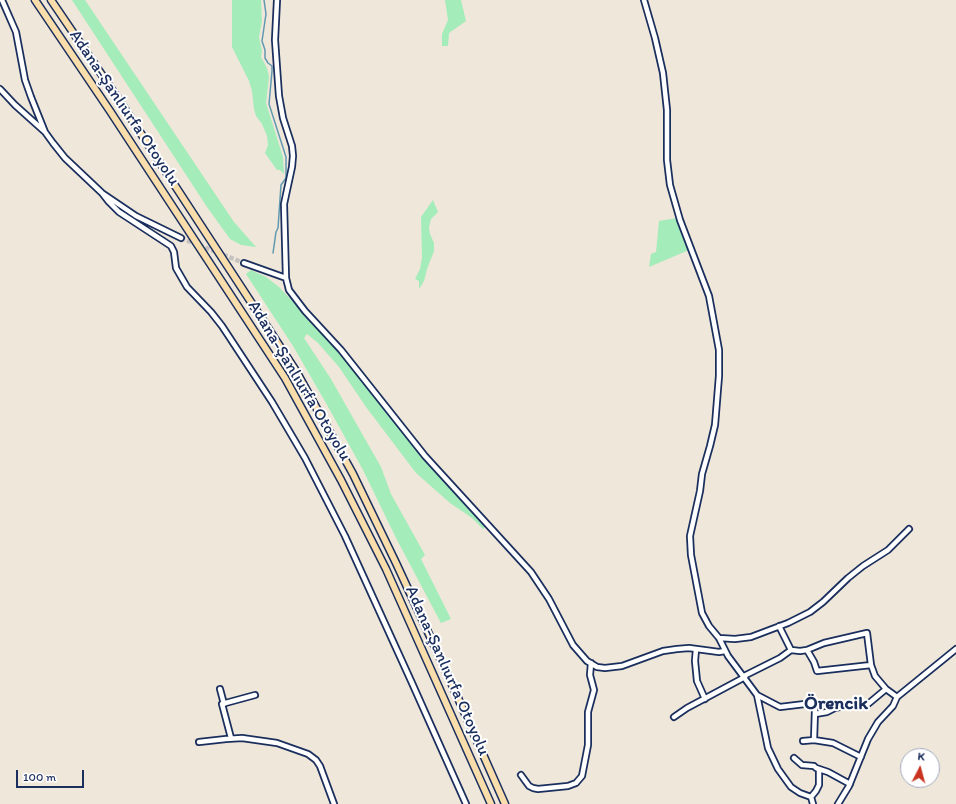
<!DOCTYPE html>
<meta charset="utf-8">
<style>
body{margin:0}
#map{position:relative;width:956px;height:804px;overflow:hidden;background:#efe7d9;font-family:Itim,sans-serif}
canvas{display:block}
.north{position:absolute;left:900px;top:748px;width:40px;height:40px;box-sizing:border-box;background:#fff;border:1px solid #a4acbf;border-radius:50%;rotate:6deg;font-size:11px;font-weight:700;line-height:16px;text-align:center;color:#1b2f5e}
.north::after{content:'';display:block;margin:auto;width:14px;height:18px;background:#c8321e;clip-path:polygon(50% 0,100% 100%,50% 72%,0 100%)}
.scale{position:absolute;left:16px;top:770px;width:68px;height:18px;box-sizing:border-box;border:2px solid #1b2f5e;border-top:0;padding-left:5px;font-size:12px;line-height:14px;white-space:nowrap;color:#1b2f5e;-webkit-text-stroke:3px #fff;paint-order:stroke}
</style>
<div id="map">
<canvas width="956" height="804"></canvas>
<div class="north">K</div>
<div class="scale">100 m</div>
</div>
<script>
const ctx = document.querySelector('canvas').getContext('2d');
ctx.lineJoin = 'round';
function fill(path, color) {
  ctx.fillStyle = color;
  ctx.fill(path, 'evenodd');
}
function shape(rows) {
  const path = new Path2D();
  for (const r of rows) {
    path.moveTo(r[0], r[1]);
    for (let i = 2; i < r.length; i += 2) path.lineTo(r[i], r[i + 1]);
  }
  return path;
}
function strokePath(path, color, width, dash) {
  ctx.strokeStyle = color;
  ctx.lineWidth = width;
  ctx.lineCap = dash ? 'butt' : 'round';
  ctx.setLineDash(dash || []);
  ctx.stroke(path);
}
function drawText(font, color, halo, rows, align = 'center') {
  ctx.font = font + ' Itim,sans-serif';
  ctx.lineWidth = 4;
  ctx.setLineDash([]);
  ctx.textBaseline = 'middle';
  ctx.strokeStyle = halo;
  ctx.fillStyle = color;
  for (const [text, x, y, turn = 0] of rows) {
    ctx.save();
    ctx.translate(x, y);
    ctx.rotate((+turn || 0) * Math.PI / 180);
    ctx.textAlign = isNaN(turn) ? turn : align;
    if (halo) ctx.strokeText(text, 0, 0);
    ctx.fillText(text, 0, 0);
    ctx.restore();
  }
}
const green = shape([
 [72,0,85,0,234,222,256,247,241,245,230,239,207,207],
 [232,0,261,0,262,21,259,37,262,51,261,57,267,68,269,77,266,103,283,157,284,174,280,170,277,170,265,153,268,145,267,136,262,124,256,116,254,109,252,91,249,81,232,47],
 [445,0,461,0,466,21,449,33,448,46,442,46,442,34,448,20],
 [433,200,438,212,431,219,429,227,430,234,434,243,434,251,427,269,424,281,419,289,419,281,415,279,420,269,422,258,421,217],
 [677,218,689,250,649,267,651,254,656,252,659,221],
 [251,270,266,277,279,287,328,339,419,453,457,494,485,527,483,529,472,518,450,503,416,473,366,407,339,367,318,343,307,334,304,338,331,379,381,467,391,494,425,555,421,559,451,619,441,623,396,538,363,470,326,403,293,346,246,274]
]);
const stream = shape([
 [264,0,266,14,262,41,265,50,265,58,268,63,272,66,272,71,269,104,286,157,286,178,281,185,278,228,276,232,273,253]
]);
const minorTunnel = shape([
 [181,238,244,263]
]);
const minor = shape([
 [2,0,16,32,25,80,31,97,45,132,53,143,65,158,102,193,136,216,181,238],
 [277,0,275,40,279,96,283,118,292,146,293,156,292,167,284,204,286,278,289,290,305,311,341,350,425,456,531,572,549,599,573,645,587,661,597,667,605,668,622,666,663,651,677,649,689,648,719,652,725,651],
 [644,0,655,38,663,73,667,110,667,160,670,185,680,220,709,296,719,350,719,376,715,425,710,446,702,474,700,491,690,536,691,555,702,613,709,626,719,638,728,656,757,695,768,748,778,769,791,787,800,793,811,797],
 [0,89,15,105,44,131],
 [102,193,109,202,119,212,171,246,174,252,176,268,187,287,211,312,222,326,272,402,305,458,345,536,412,683,466,804],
 [244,263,286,278],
 [779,626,791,650],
 [719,638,735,639,751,637,788,623,810,612,823,602,848,578,863,566,888,550,909,529],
 [696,649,695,661,697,681,705,699],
 [807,650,814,662,817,671,871,665],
 [744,676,780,658,791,650,800,651,807,650,824,643,867,633,871,665,875,676,886,689,897,697],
 [220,689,224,704],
 [757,695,780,707,813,703,815,710,814,740],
 [815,714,827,712,835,708,847,705,868,704,886,689],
 [674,717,687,708,745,677],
 [231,738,222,704,255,695],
 [803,741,814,740,833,743,861,757],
 [199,742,226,739,242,738,277,743,308,754,316,760,320,766,334,804],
 [794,758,802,765,814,766,816,768,828,772,850,784],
 [521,775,529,786,533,788,538,789,568,786,576,783,582,776,588,745,588,712,594,690,590,675,591,663],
 [811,797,816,791,819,785,819,769],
 [811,797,813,804],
 [838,804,849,786,868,739,878,722,893,706,897,697,956,649]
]);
const highway = shape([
 [35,0,110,111,285,378,341,480,386,569,491,804],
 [51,0,121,103,296,371,353,474,396,563,446,671,505,804]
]);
const streetNames = [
 ["Adana-Şanlıurfa Otoyolu",124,108,56],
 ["Adana-Şanlıurfa Otoyolu",299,381,59],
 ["Adana-Şanlıurfa Otoyolu",447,671,66]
];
const quarterNames = [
 ["Örencik",836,704]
];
fill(green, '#a4ecba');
strokePath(stream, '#6199b1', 1.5);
strokePath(minorTunnel, '#c5c2c0', 4.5, [4.5, 2]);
strokePath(minor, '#1b2f5e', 8);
strokePath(highway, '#1b2f5e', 9);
strokePath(minor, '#fff', 4.5);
strokePath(highway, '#f9ddab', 6);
drawText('17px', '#1b2f5e', '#fff', streetNames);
drawText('bold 19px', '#1b2f5e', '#fff', quarterNames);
</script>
